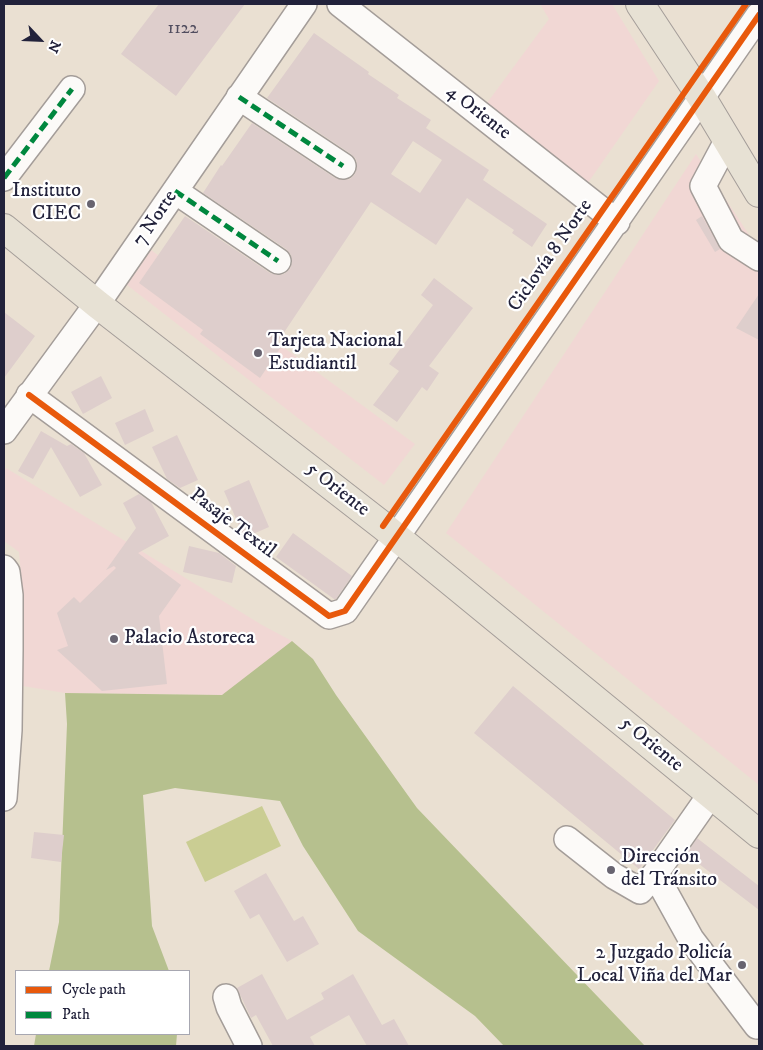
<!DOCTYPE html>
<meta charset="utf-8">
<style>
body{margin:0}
#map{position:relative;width:763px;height:1050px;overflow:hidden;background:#eae0d2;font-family:"IM FELL DW Pica",serif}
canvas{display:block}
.frame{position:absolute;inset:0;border:5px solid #22223b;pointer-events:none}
.legend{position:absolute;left:15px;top:970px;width:175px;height:65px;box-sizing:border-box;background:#fff;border:1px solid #a7a7b1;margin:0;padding:6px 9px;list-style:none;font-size:15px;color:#22223b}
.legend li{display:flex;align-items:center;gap:10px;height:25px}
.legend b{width:25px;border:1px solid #a7a7b1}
.north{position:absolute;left:15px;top:15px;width:50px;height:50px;-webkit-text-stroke:4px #fff;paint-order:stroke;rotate:115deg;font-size:14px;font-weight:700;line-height:20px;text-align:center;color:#22223b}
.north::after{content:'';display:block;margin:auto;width:18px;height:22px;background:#22223b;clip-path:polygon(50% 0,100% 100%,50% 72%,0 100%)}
</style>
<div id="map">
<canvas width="763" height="1050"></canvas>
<div class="frame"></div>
<ul class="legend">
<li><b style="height:6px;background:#e8590c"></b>Cycle path</li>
<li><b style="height:6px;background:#00873e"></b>Path</li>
</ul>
<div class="north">N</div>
</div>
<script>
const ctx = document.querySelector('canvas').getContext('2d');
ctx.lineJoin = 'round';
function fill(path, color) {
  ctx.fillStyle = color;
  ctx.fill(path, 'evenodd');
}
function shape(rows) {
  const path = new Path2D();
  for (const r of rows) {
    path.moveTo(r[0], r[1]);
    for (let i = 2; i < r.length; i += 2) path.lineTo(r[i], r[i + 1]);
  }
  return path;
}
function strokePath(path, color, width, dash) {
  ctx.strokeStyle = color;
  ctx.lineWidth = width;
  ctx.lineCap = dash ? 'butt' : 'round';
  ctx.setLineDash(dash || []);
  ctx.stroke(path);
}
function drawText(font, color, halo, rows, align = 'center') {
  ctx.font = font + ' "IM FELL DW Pica",serif';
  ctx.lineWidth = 4.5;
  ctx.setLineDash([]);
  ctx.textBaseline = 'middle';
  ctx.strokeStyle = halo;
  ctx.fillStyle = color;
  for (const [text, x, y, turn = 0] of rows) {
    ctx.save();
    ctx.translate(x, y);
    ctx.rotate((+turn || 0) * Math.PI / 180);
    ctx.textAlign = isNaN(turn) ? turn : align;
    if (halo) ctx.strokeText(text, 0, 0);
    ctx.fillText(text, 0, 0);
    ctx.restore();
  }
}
const built = shape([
 [540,4,612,4,659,81,585,187,484,107,549,19],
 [696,154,759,250,759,785,446,533],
 [151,250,415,444,384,485,127,285],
 [6,468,262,625,292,641,313,659,297,683,222,695,65,693,23,686,23,597,19,552,4,541,4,472]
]);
const green = shape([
 [262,806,281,846,205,882,186,842]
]);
const forest = shape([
 [292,641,313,659,336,695,417,808,645,1046,504,1046,475,1016,358,931,303,846,280,801,175,788,143,795,152,926,169,971,49,971,59,922,67,724,65,693,222,695],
 [36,1034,177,1034,176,1046,34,1046]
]);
const building = shape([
 [159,4,245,4,176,96,121,54],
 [314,33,369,72,368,74,399,95,397,98,431,120,426,128,489,170,483,180,547,224,532,247,512,233,514,230,467,198,436,245,371,202,277,343,281,347,260,378,200,334,203,330,139,283,185,216,270,273,277,275,284,274,290,269,292,262,291,255,286,249,203,193,221,165,222,166,252,123,335,178,343,180,350,179,355,174,357,166,356,159,351,154,267,98],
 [413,141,442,160,420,193,391,174],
 [702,216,720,249,715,252,696,220],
 [434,278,473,308,429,366,439,373,427,391,422,387,397,422,373,405,399,371,389,364,433,305,421,295],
 [759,294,759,340,736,328],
 [4,312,35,336,4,378],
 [101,376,112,398,83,414,71,392],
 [145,409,154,431,125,445,115,423],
 [41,431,67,446,71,444,84,453,102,485,80,497,51,447,33,479,18,471],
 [177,435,198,480,180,488,167,479,152,447],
 [249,480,269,527,246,537,243,535,224,491],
 [139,494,151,502,169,536,138,553,181,585,159,616,167,684,102,691,57,650,68,646,57,613,74,597,80,603,116,568,114,566,106,570,136,528,123,503],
 [293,533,352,576,336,599,334,599,276,557],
 [189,546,219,553,236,566,232,583,183,572],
 [513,686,675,820,639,869,474,733],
 [34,832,64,835,61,862,31,858],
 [697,838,759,886,759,910,686,854],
 [266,873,294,921,303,916,319,944,287,962,259,914,250,919,234,891],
 [262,974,287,1020,324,999,321,993,353,974,382,1025,394,1019,409,1046,367,1046,349,1015,310,1037,315,1046,273,1046,256,1015,251,1018,237,988]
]);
const minor = shape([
 [340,4,617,222],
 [239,97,343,166],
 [727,141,703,186,731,240,759,258],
 [4,178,72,89],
 [175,191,278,261],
 [29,395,329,616,345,611,759,15],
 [4,431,97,304,304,4],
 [4,568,7,572,10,595,10,649,9,730,4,798],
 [711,794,655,874,691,939,757,1026,759,1024],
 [567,839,614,876,640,891,655,874],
 [226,997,229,1007,249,1046]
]);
const major = shape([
 [640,4,702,98,759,193],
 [4,228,97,304,383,526,759,834]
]);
const quiet = shape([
 [239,97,343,166],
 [4,178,72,89],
 [175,191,278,261]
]);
const cycleway = shape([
 [29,395,329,616,345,611,759,15],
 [383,526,746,4]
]);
const markers = [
 [91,204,5,"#686470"],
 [258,353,5,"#686470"],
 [114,639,5,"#686470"],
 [611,870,5,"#686470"],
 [742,965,5,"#686470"]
];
const numberNames = [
 ["1122",183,29]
];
const streetNames = [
 ["4 Oriente",478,113,38],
 ["7 Norte",156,219,-56],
 ["Ciclovía 8 Norte",551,256,-55],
 ["5 Oriente",337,490,38],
 ["Pasaje Textil",232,524,37],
 ["5 Oriente",651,745,39]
];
const poiNames = [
 ["Instituto",81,192,"right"],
 ["CIEC",81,215,"right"],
 ["Tarjeta Nacional",268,342],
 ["Estudiantil",268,365],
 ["Palacio Astoreca",124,639],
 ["Dirección",621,858],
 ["del Tránsito",621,881],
 ["2 Juzgado Policía",732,954,"right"],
 ["Local Viña del Mar",732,977,"right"]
];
fill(built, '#f1d7d4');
fill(green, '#cacd93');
fill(forest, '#b6c08e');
fill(building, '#dececc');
strokePath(minor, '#a49d99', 28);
strokePath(major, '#a49d99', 30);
strokePath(minor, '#fcfaf8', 25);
strokePath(major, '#e7e1d4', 28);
strokePath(quiet, '#00873e', 5, [10, 5]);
strokePath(cycleway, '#e8590c', 6);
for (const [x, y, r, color] of markers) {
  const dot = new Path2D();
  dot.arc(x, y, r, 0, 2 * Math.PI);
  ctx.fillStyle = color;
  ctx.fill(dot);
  strokePath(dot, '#fff', 2);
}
drawText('18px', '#514d5f', null, numberNames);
drawText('20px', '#22223b', '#fff', streetNames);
drawText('20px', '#22223b', '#fff', poiNames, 'left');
</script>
